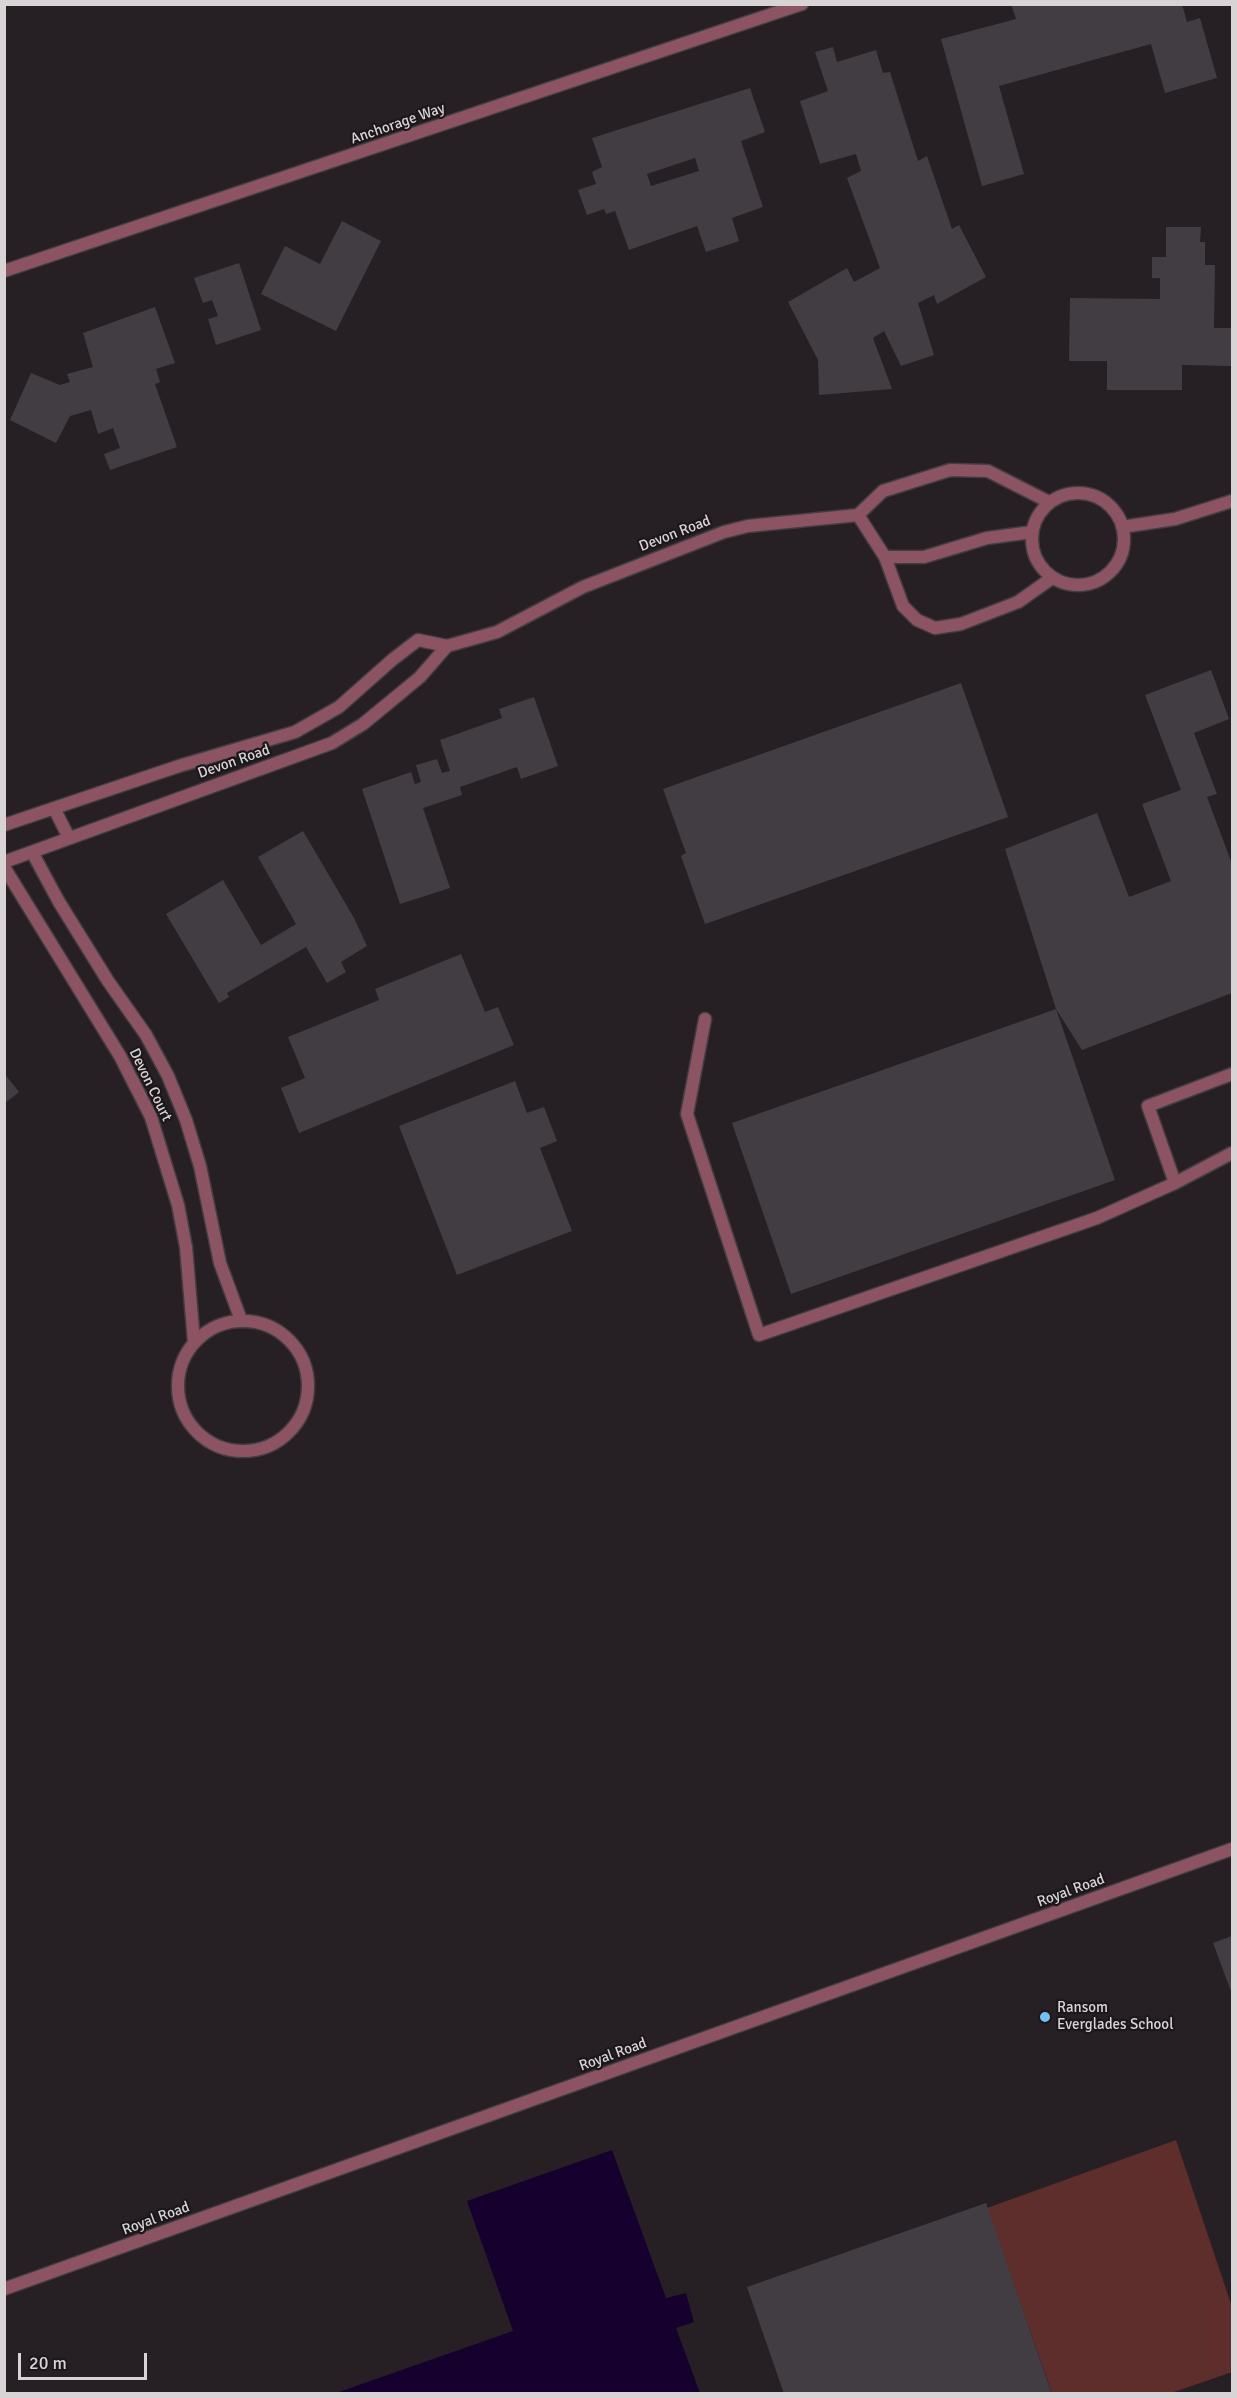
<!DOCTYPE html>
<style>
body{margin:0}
#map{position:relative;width:1237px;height:2398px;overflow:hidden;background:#262024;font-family:Signika,sans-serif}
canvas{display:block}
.frame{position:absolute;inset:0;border:6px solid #d8d4d6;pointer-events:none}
.scale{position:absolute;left:18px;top:2353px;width:129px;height:27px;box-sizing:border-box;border:3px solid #d8d4d6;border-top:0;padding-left:8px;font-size:18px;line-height:21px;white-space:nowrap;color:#d8d4d6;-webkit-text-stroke:4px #1c171a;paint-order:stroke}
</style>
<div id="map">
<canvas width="1237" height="2398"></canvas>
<div class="frame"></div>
<div class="scale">20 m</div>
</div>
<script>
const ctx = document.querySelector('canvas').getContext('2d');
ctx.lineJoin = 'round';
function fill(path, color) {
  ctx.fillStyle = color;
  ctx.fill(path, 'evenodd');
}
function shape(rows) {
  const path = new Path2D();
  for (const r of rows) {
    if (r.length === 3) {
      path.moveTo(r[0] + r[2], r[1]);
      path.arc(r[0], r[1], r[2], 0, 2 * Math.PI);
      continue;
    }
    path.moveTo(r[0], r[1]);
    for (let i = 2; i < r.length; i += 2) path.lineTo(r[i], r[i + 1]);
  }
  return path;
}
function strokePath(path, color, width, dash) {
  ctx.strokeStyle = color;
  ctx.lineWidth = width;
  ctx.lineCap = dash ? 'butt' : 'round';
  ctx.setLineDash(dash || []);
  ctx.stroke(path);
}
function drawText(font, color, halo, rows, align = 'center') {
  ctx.font = font + ' Signika,sans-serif';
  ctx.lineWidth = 4.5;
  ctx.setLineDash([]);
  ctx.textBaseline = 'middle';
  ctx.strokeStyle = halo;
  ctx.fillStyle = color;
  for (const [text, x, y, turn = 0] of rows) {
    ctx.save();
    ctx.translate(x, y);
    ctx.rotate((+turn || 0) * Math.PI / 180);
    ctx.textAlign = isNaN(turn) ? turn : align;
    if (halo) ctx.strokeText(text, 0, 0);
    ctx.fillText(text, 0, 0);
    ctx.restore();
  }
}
const green = shape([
 [1176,2140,1232,2307,1232,2372,1171,2393,1052,2393,987,2208]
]);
const water = shape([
 [612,2150,666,2298,686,2293,694,2322,676,2328,700,2393,336,2393,513,2331,467,2201]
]);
const building = shape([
 [1011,4,1182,4,1187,22,1200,18,1217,78,1165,93,1151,44,999,86,1024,174,982,186,941,39,1016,19],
 [833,47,837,62,876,50,883,73,890,72,918,161,927,156,952,229,959,225,986,277,937,304,934,295,918,303,934,355,901,366,884,331,873,338,892,389,819,395,818,360,788,302,847,268,854,282,880,268,847,178,861,171,856,154,820,164,800,101,828,91,815,52],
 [750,88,765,132,741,141,763,207,732,218,739,241,706,252,697,226,629,250,615,211,606,214,604,209,587,215,578,190,596,184,592,172,602,167,592,138],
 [695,158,699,171,651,186,647,174],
 [342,221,381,241,336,331,261,294,285,246,320,264],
 [1166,227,1201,227,1200,242,1205,242,1205,265,1215,265,1214,328,1231,328,1231,366,1182,365,1182,390,1107,390,1107,361,1069,361,1070,298,1160,299,1160,278,1152,278,1152,257,1166,257],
 [239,263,261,330,216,345,208,319,218,316,212,300,203,303,194,278],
 [155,307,175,363,156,369,160,382,155,384,177,447,110,470,104,454,120,448,113,428,98,434,91,410,70,416,56,443,10,420,31,373,60,385,70,382,67,374,93,367,83,333],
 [1211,670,1229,719,1194,733,1217,794,1207,797,1232,864,1232,993,1082,1050,1056,1009,1115,1180,791,1294,732,1123,1056,1009,1005,849,1097,813,1129,897,1171,881,1142,804,1181,790,1145,695],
 [961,683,1008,817,705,924,681,856,686,853,663,789],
 [534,697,558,766,521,779,517,767,460,787,462,795,423,808,450,888,400,904,362,789,411,772,415,784,421,782,416,765,437,759,442,773,450,771,440,740,502,718,499,709],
 [303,831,354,918,367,946,341,962,346,972,327,983,306,947,227,993,229,997,219,1003,166,914,223,880,261,945,296,924,258,857],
 [461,954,485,1012,498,1007,514,1045,299,1133,281,1088,305,1078,288,1037,379,1000,375,989],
 [4,1073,19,1092,4,1104],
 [515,1081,527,1113,544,1107,557,1141,540,1148,572,1231,457,1275,399,1126],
 [1232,1936,1232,1994,1213,1943],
 [986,2203,1052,2394,784,2394,747,2287]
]);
const service = shape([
 [705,1019,687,1114,759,1335,1097,1218,1175,1183,1232,1153],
 [1175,1183,1148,1106,1232,1074],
 [243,1386,65]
]);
const minor = shape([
 [4,271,802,4],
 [1078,539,46],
 [858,515,885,557,924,557,987,538,1032,532],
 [1122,527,1175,519,1232,501],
 [885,557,903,606,917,620,935,628,961,624,1018,602,1052,578],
 [54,808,69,838],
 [4,825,179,766,295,732,339,707,392,660,418,640,447,646,497,632,583,587,724,532,748,526,858,515,883,491,950,470,988,471,1049,502],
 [32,852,59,902,108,981,146,1035,168,1076,186,1120,200,1166,220,1263,241,1320],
 [4,862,332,743,363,724,391,701,420,677,447,646],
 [4,867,120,1056,151,1117,178,1205,186,1247,194,1342],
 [4,2289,1232,1849]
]);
const markers = [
 [1045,2017,6,"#72c1f5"]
];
const streetNames = [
 ["Anchorage Way",398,124,-19],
 ["Devon Road",675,534,-21],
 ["Devon Road",234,762,-19],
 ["Devon Court",150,1085,64],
 ["Royal Road",1071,1891,-20],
 ["Royal Road",613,2055,-20],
 ["Royal Road",156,2219,-20]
];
const poiNames = [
 ["Ransom",1057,2008],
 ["Everglades School",1057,2025]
];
fill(green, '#5d2e2c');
fill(water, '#16002d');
fill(building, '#423d42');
strokePath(service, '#423d40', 15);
strokePath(minor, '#423d40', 15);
strokePath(service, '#8c5463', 12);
strokePath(minor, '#8c5463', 12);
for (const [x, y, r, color] of markers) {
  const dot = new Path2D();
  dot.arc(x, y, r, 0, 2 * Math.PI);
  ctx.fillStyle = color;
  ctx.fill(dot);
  strokePath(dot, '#1c171a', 2);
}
drawText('15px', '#d8d4d6', '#1c171a', streetNames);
drawText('15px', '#d8d4d6', '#1c171a', poiNames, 'left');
</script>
